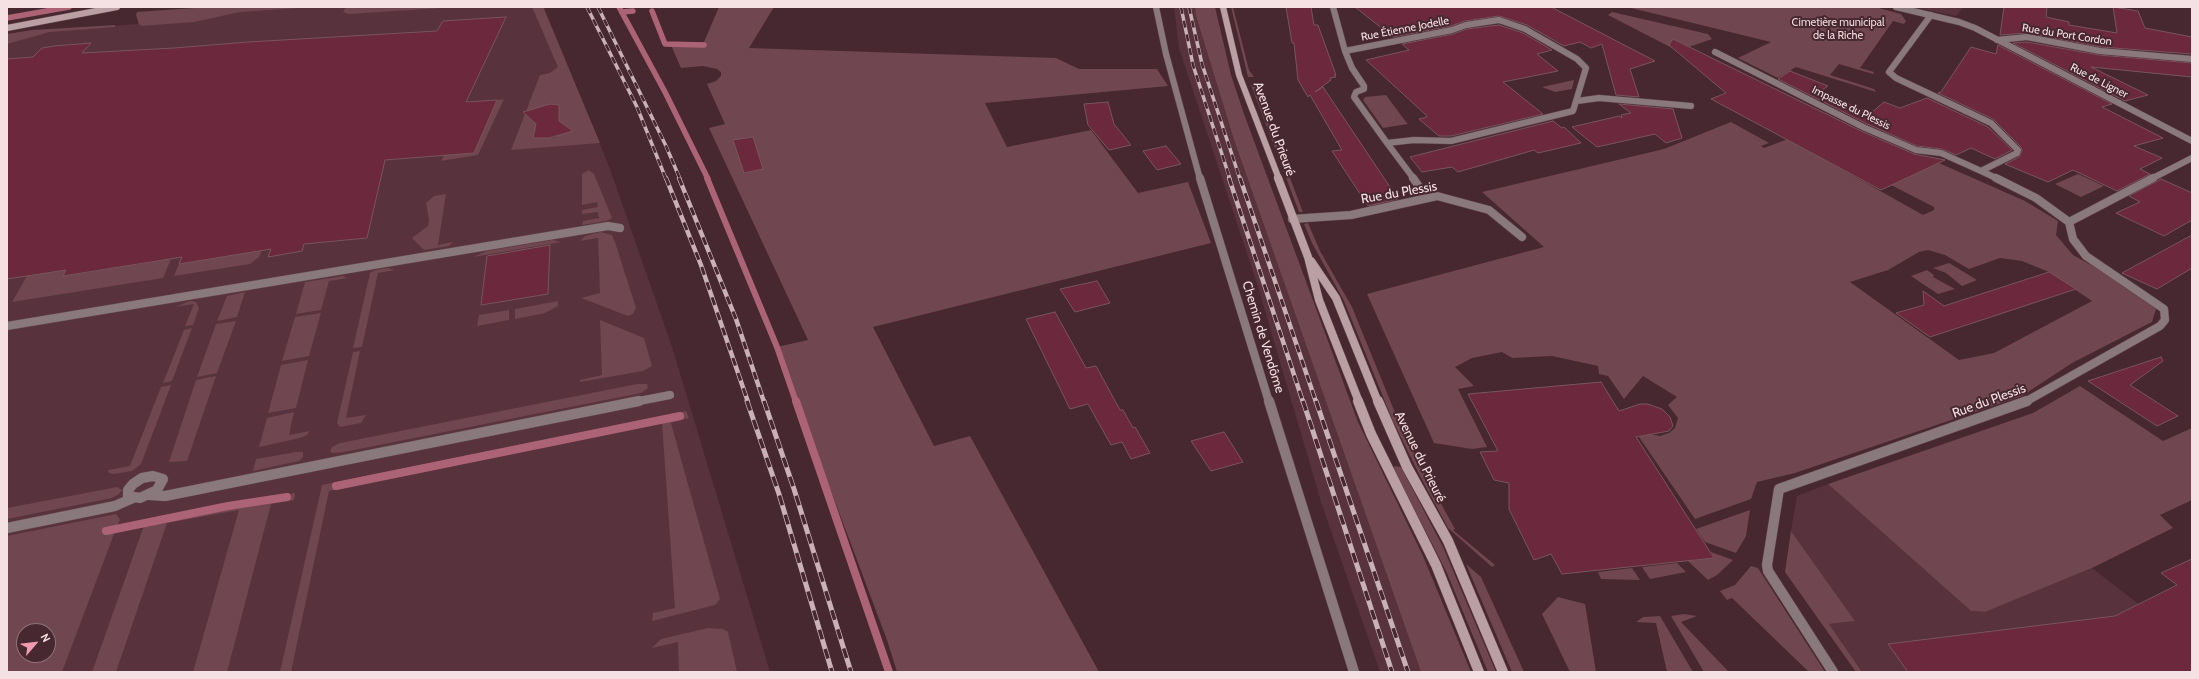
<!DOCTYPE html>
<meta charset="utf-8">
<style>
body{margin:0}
#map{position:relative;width:2199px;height:679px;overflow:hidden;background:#472830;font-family:Cabin,sans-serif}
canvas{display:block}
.frame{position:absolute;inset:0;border:8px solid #f5e0e4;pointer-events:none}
.north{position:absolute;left:16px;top:623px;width:40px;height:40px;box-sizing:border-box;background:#472830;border:1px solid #8d7278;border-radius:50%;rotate:62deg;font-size:11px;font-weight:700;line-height:16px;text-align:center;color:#f5e0e4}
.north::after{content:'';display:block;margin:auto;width:14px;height:18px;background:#f29ab0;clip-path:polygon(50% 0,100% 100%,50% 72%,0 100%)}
</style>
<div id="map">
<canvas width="2199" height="679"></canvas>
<div class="frame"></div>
<div class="north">N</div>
</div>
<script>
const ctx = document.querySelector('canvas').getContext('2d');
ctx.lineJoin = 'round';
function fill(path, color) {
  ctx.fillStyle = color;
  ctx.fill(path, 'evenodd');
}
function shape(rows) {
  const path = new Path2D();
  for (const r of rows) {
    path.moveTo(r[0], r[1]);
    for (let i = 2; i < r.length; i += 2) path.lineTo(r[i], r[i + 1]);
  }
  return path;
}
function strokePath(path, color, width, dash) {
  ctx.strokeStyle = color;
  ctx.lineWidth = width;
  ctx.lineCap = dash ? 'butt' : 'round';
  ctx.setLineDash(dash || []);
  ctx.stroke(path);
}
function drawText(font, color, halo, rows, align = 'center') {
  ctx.font = font + ' Cabin,sans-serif';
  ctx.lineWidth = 4;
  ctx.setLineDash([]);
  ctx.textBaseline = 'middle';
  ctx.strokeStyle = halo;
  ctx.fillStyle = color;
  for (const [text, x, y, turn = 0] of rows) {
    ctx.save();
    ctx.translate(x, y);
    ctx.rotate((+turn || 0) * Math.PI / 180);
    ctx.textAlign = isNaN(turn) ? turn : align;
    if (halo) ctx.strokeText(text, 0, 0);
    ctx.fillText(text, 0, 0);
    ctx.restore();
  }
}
const built = shape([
 [210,7,544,7,610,169,672,347,770,672,20,672,48,655,48,631,7,545,7,35,23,32,138,24,137,12],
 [1174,7,1195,7,1196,16,1234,140,1421,672,1380,672,1322,505,1258,287,1179,48],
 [1914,7,1964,7,1956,16],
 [1828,484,1971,611,1985,612,2092,568,2192,645,2192,672,1862,672,1829,624,1855,621,1791,531,1797,496]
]);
const green = shape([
 [210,7,313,7,240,12,194,22,142,26,139,24,136,15,137,12],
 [346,7,457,7,349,14,343,12],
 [532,7,543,7,600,143,511,150,540,75,550,73,558,67],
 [536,129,563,133,553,138,541,138,534,135],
 [719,7,774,7,749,48,1056,58,1079,69,1157,69,1168,86,985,103,1007,147,1091,130,1138,193,1188,182,1211,243,873,327,934,446,970,436,1099,672,897,672,887,640,777,347,808,340,709,128,725,124,707,84,716,81,721,76,721,72,717,69,703,66,681,68,670,43,704,42],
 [1195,7,1215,7,1231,75,1244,114,1358,422,1423,556,1471,672,1421,672,1234,140,1196,16],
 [1231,7,1233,7,1249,70,1254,77,1248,77],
 [1627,7,1875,7,1901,14,1906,21,1904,24,1893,21,1860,68,1874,72,1873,74,1839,64,1830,75,1874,89,1876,92,1796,67,1778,78,1738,58,1771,42],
 [1612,12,1708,34,1712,39,1683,49,1674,49,1608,15],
 [115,25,115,27,50,32,7,44,7,34,32,30],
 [1574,80,1572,89,1555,92,1542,87],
 [1251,85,1257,85,1257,92,1303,212,1299,212],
 [1386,95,1406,122,1408,124,1383,128,1363,100,1365,97],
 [504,99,478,155,441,161,444,155,474,153,497,100],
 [1731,122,1769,143,1761,146,1764,148,1788,139,1923,215,1934,210,1934,207,1891,185,1923,156,2025,201,2058,221,2056,235,2073,255,2145,295,2156,309,2152,322,2072,363,2022,396,1795,473,1757,482,1751,499,1695,519,1637,434,1640,432,1660,436,1669,433,1675,428,1678,418,1668,405,1677,397,1643,376,1624,399,1608,376,1599,374,1598,366,1552,356,1512,358,1502,352,1472,358,1455,367,1474,386,1458,389,1487,447,1472,449,1434,443,1367,294,1544,247,1482,192,1664,149],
 [1928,250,1945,255,1969,269,2000,258,2022,261,2049,272,2092,301,1994,353,1959,360,1850,282,1888,270,1919,252],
 [589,170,594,174,612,218,606,221,582,225,583,221,599,218,598,212,582,214,582,210,598,207,597,202,582,205,582,174],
 [2078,174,2104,186,2081,197,2055,184],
 [446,194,438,245,453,242,449,246,424,250,412,238,428,226,429,219,426,203,434,196],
 [1308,223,1320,251,1352,307,1398,420,1424,473,1455,529,1453,530,1495,565,1492,567,1448,528,1419,474,1393,421,1344,301,1312,243,1304,224],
 [600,232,612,235,615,242,636,308,633,314,628,316,581,298,600,293,598,238,580,241,585,236],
 [553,240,561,242,473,257,487,251],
 [262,250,259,257,250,264,174,276,179,264],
 [171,259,163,278,12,302,27,276,66,270,64,276],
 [1949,263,1977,280,1962,286,1946,273,1933,268],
 [388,268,395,270,378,273,362,347,353,348,370,273,375,270],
 [1927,270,1934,275,1933,277,1955,289,1938,294,1911,276],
 [343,276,347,278,329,281,321,310,296,314,305,282],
 [245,292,237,317,217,321,227,296],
 [190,301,196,302,199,308,193,325,185,326,194,304,175,307],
 [558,301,558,306,545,313,515,319,515,309],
 [509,310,509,320,477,326,479,315],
 [321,313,309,356,282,361,295,317],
 [600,320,644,338,652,366,643,371,580,382,580,380,602,375],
 [236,321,217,373,197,377,216,324],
 [192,328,172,381,163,383,184,330],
 [360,351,346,418,366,415,361,423,340,427,337,423,353,352],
 [308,360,296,408,268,413,281,365],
 [216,376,187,461,169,462,196,380],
 [637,384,647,384,648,388,641,393,344,452,334,453,330,452,332,447,340,443],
 [171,385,141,464,132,471,114,474,109,473,108,470,130,466,161,387],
 [2080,386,2163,441,2192,428,2192,500,2160,515,2173,528,2092,568,1985,612,1971,611,1828,484,2033,413],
 [686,411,689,418,671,423,720,599,715,605,652,621,653,613,675,608,662,423,329,491,291,672,280,672,322,485],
 [294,412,289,435,310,431,307,435,300,438,259,447,267,418],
 [296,452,303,452,303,457,299,461,253,471,256,459],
 [1395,466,1401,467,1443,547,1496,672,1488,672,1446,571,1393,468],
 [117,487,122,490,119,494,112,498,7,519,7,508],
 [295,493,294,500,271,504,227,672,193,672,239,510,167,523,116,672,92,672,146,520],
 [1750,510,1746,536,1736,553,1705,542,1696,529],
 [116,514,120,520,117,526,62,672,7,672,7,536],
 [24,631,48,631,48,655,24,655],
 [1791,531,1855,621,1829,624,1862,672,1856,672,1785,572],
 [1711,552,1733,560,1717,575,1708,580,1688,561,1714,558],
 [1677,563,1686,572,1650,579,1642,567],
 [1466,564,1481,577,1524,672,1512,672],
 [1751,566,1758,568,1825,672,1809,672,1732,598,1727,600,1720,591,1735,585],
 [1632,568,1640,580,1601,579,1598,572],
 [1558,597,1585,604,1596,672,1570,672,1542,614],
 [1684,614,1697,616,1681,622,1729,672,1704,672,1671,616],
 [1660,616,1693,672,1667,672,1656,623,1636,622,1643,617],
 [708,628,723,629,728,632,737,672,679,672,678,642,652,648,661,639]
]);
const streamFar2 = shape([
 [619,7,665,92,708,179],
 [652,11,665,44,704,45],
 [622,12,633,11],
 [7,18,69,7]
]);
const streamFar1 = shape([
 [707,178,777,347,796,402]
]);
const stream = shape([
 [796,401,889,672],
 [336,486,680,416],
 [106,531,228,506,287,497]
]);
const building = shape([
 [1286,7,1311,7,1314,25,1318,25,1336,75,1334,75,1336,77,1330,78,1331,80,1315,92,1323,87,1398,199,1368,206,1332,151,1342,150,1310,95,1308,97,1298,80,1294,43,1292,43,1286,7],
 [1355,7,1551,7,1655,61,1630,69,1639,97,1616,95,1602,44,1591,48,1580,42,1564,46,1527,25,1499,16,1465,21,1451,26,1393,37,1355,7],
 [2004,7,2047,7,2046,17,2069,22,2069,25,2117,33,2113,7,2138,11,2145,28,2192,37,2192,54,2101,47,2028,33,2000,35,2004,7],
 [506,17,466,102,497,100,474,153,385,160,367,238,304,244,302,251,268,257,271,249,179,264,182,257,63,276,66,270,7,279,7,59,33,57,42,48,54,46,91,43,82,53,174,48,248,42,437,31,443,21,506,17],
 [1499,25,1523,33,1552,50,1537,54,1558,71,1503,82,1543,114,1451,136,1439,136,1419,119,1427,117,1426,115,1366,60,1409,50,1402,44,1453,34,1467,29,1499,25],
 [1673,39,1861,131,1914,154,1945,160,1881,190,1711,99,1726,93,1669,45,1673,39],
 [2027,42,2099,55,2192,63,2192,77,2091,67,2148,95,2125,101,2013,43,2027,42],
 [1998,45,2112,104,2102,107,2163,138,2134,146,2162,158,2140,169,2150,174,2117,191,2073,170,2048,182,2005,164,2019,157,2022,151,2021,147,1993,119,1938,93,1941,92,1971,47,1996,54,1998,45],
 [1790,71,1828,86,1819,92,1871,113,1884,102,1900,108,1927,98,1988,127,2012,150,1995,159,1971,148,1956,155,1942,149,1917,146,1865,123,1778,79,1790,71],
 [1108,102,1114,124,1131,145,1109,150,1088,125,1084,104,1108,102],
 [550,104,559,105,559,121,573,131,549,138,533,138,536,124,523,112,550,104],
 [1619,104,1673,109,1682,138,1666,143,1655,134,1597,147,1572,127,1619,116,1622,118,1621,115,1631,113,1619,104],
 [1553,121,1562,128,1564,127,1581,143,1538,153,1534,150,1458,172,1452,167,1422,172,1410,157,1553,121],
 [753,137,763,169,744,173,733,140,753,137],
 [1166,146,1181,164,1157,170,1143,151,1166,146],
 [2161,179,2192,193,2192,220,2164,236,2116,213,2140,202,2129,196,2161,179],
 [2192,235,2192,268,2157,289,2122,273,2192,235],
 [550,245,548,294,481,305,487,256,550,245],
 [2049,272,2076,289,1930,337,1896,313,1924,305,1923,291,1944,306,2049,272],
 [1097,281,1110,303,1075,312,1060,289,1097,281],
 [1055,312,1086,368,1096,366,1120,410,1123,410,1133,428,1135,427,1150,453,1131,459,1122,442,1111,445,1088,404,1070,409,1026,319,1055,312],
 [2161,357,2163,361,2130,385,2178,416,2157,426,2088,381,2161,357],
 [1601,382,1619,411,1640,404,1648,404,1662,409,1670,417,1673,426,1669,431,1636,437,1714,558,1562,574,1551,554,1534,560,1509,509,1509,483,1494,480,1480,452,1498,451,1468,394,1601,382],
 [1224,432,1243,462,1211,471,1191,441,1224,432],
 [2192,559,2192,672,1908,672,1888,644,2115,616,2177,585,2161,573,2192,559]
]);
const streetFar2 = shape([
 [1156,7,1166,54,1200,179],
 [1333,7,1345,51],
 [1896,7,1959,22,1975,28,2192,141],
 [1931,15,1889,72,1896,78,1991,123,2018,150,2017,153,1981,171,1998,179],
 [1499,20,1525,29,1577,59,1586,68,1573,111,1451,141,1414,140,1387,143,1354,97,1356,92,1364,89,1364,86,1352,68,1345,51,1452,30,1466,25,1499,20],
 [1997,40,2027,37,2100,51,2192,59],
 [1715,52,1863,127,1916,150,1941,153,1981,171],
 [1577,101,1599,98,1691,106],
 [1387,143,1414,179],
 [2151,179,2192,158]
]);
const streetFar1 = shape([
 [1200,178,1269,402],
 [1413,178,1418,185],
 [1996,178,2036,198,2069,222],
 [1292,219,1351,215,1437,196,1489,210,1522,237],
 [2069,222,2153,178],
 [7,326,608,226,620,228],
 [634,402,670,395],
 [2025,402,2160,326,2165,320,2164,309,2086,256,2073,239,2069,222]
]);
const street = shape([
 [1269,401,1354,672],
 [153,476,163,479,157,490,140,498,128,496,128,490,133,484,142,478,153,476],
 [149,495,165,496,639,401],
 [7,528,115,506,133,498],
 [1833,672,1768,571,1767,565,1779,489,2027,401]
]);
const secondaryFar2 = shape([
 [1223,7,1239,75,1279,179],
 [7,28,117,7]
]);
const secondaryFar1 = shape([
 [1278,178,1308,257,1319,300,1359,402],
 [1311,261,1336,298,1378,402]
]);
const secondary = shape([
 [1358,401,1371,434,1436,565,1479,672],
 [1378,401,1407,467,1448,541,1503,672]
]);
const railFar2 = shape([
 [587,7,637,107,666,179],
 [598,7,666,146,680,179],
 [1181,7,1193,65,1230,179],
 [1189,7,1202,64,1240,179]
]);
const railFar1 = shape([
 [666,178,701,265,748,402],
 [679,178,736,319,764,402],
 [1229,178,1303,402],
 [1240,178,1316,402]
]);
const rail = shape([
 [747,401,779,494,832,672],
 [764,401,794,489,851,672],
 [1303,401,1392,672],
 [1316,401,1408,672]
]);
const farParknames = [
 ["Cimetière municipal",1838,23],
 ["de la Riche",1838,36]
];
const farStreetnames = [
 ["Rue Étienne Jodelle",1405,29,-11],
 ["Rue du Port Cordon",2067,35,9],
 ["Rue de Ligner",2099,81,27],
 ["Impasse du Plessis",1851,108,26]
];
const streetNames = [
 ["Avenue du Prieuré",1274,129,70],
 ["Rue du Plessis",1399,193,-10],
 ["Chemin de Vendôme",1263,337,73],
 ["Rue du Plessis",1989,401,-20],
 ["Avenue du Prieuré",1420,457,64]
];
fill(built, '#58323c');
fill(green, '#704650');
strokePath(streamFar2, '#ad6376', 5.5);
strokePath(streamFar1, '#ad6376', 6);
strokePath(stream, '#ad6376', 8);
fill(building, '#6c283d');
strokePath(building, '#78555d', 1);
strokePath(streetFar2, '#63454d', 7);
strokePath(streetFar1, '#63454d', 9);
strokePath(street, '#63454d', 11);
strokePath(secondaryFar2, '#63454d', 7);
strokePath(secondaryFar1, '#63454d', 9);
strokePath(secondary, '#63454d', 11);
strokePath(streetFar2, '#89787c', 6);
strokePath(streetFar1, '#89787c', 8);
strokePath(street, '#89787c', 10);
strokePath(secondaryFar2, '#ba9fa5', 6);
strokePath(secondaryFar1, '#ba9fa5', 8);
strokePath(secondary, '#ba9fa5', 10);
strokePath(railFar2, '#c9b2b7', 3.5);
strokePath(railFar1, '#c9b2b7', 4.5);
strokePath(rail, '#c9b2b7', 5);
strokePath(railFar2, '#472830', 2.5, [7]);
strokePath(railFar1, '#472830', 3, [8]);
strokePath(rail, '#472830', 3.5, [10]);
drawText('11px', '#f1dbdf', '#472830', farParknames);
drawText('11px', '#f5e0e4', '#472830', farStreetnames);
drawText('13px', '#f5e0e4', '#472830', streetNames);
</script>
